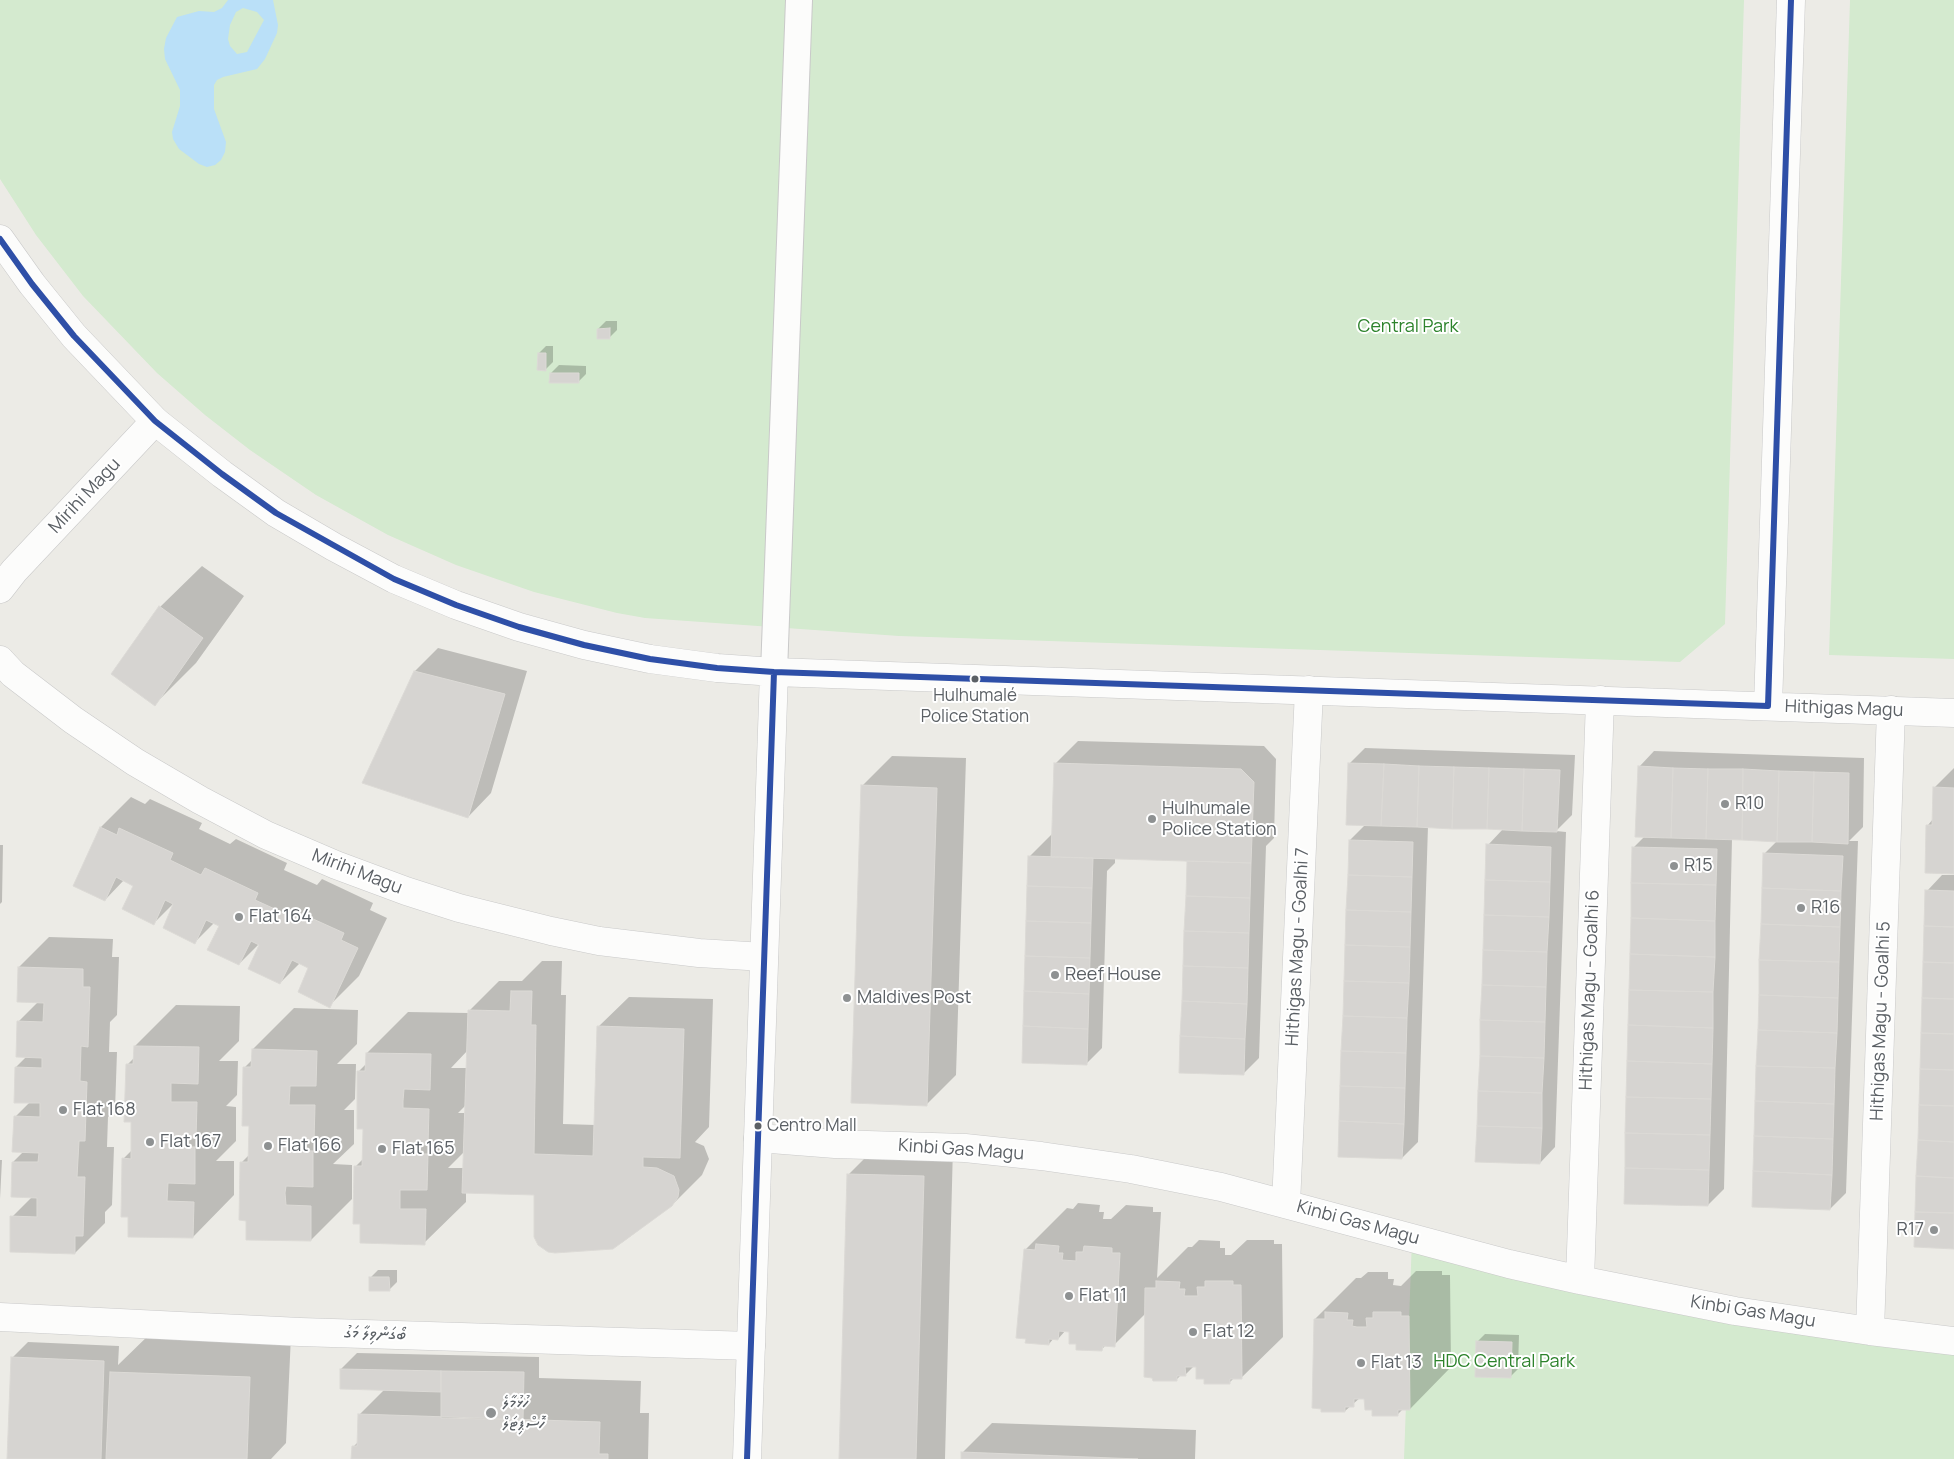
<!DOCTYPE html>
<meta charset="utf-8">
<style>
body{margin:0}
canvas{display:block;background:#ecebe6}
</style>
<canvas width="1954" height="1459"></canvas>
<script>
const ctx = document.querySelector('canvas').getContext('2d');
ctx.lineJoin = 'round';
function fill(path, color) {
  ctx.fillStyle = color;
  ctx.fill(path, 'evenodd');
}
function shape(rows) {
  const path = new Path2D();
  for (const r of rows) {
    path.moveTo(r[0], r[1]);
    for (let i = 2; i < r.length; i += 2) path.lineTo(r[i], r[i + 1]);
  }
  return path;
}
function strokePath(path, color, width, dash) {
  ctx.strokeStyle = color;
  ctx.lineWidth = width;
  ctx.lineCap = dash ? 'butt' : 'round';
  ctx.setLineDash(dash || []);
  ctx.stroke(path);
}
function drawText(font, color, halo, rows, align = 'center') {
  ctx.font = font + ' Manrope,"Noto Sans Thaana",sans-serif';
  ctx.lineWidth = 4;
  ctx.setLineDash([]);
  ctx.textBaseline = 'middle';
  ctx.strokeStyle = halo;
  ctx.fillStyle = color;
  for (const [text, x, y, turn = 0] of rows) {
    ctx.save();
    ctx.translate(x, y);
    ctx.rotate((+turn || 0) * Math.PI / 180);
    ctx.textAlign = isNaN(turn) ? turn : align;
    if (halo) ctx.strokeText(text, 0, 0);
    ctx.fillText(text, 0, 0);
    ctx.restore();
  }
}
const green = shape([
 [0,0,1744,0,1725,624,1680,662,899,636,645,618,617,613,534,592,456,565,388,535,316,495,250,450,205,415,157,373,83,296,36,235,0,179],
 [1850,0,1954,0,1954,659,1829,655],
 [1412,1238,1954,1341,1954,1459,1404,1459]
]);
const water = shape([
 [228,0,273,0,278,25,277,33,265,59,257,69,223,77,217,80,214,85,214,109,226,142,225,152,221,160,215,165,207,167,199,164,179,149,173,139,172,132,180,106,180,90,165,59,164,49,166,38,177,17,199,11,214,12,222,8],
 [243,8,257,12,264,20,247,52,237,54,230,46,228,39,230,25,236,12]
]);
const shadow = shape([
 [606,321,617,321,617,330,609,338,598,329],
 [546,346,553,346,553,362,545,370,539,353],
 [559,365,586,366,586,374,579,381,551,373],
 [202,566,244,596,196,663,155,704,160,607],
 [438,648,527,671,491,793,468,817,415,671],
 [1078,741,1264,746,1276,759,1274,838,1266,846,1259,1058,1244,1073,1188,859,1115,857,1115,863,1107,871,1102,1048,1087,1063,1030,856,1053,833,1055,764],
 [1365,748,1575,755,1572,815,1556,831,1566,832,1555,1147,1540,1163,1488,845,1503,829,1428,826,1418,1142,1402,1158,1350,840,1366,824,1349,764],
 [1654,751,1864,758,1863,827,1849,841,1858,841,1846,1193,1830,1209,1764,854,1778,840,1732,839,1724,1189,1708,1205,1634,847,1645,836,1639,767],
 [892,756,966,758,956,1075,926,1105,862,786],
 [1954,768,1954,872,1928,825,1933,819,1934,788],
 [131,797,145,804,150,799,202,823,199,829,230,844,236,839,287,863,284,870,317,885,322,879,373,903,370,910,387,918,359,976,329,1006,310,967,300,963,280,983,262,941,239,964,221,925,215,922,194,943,176,901,154,923,134,885,124,880,105,900,74,886,101,827],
 [0,845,3,845,2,902,0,904],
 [1942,875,1954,875,1954,1248,1927,891],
 [49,937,113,939,112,957,119,957,117,1015,110,1022,109,1052,117,1052,115,1110,108,1117,107,1147,114,1147,112,1205,105,1212,105,1223,75,1253,12,1217,32,1197,13,1162,24,1151,15,1117,30,1102,16,1067,27,1056,18,1022,38,1002,19,967],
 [542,961,562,961,561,995,566,995,563,1124,596,1125,598,1027,629,997,713,999,709,1127,695,1142,704,1146,709,1159,702,1175,671,1206,620,1244,605,1249,539,1244,534,1229,535,1194,466,1192,466,1202,424,1243,361,1223,356,1166,364,1158,365,1128,359,1071,366,1064,367,1053,408,1012,469,1013,469,1011,499,981,522,981],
 [468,1050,468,1068,451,1068],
 [466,1105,466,1113,458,1113],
 [465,1151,464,1168,448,1168],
 [176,1005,240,1006,239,1041,219,1061,238,1061,237,1095,226,1106,236,1107,236,1141,216,1161,234,1161,234,1195,193,1237,130,1216,123,1159,132,1150,132,1121,127,1065,135,1057,135,1046],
 [294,1008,358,1010,357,1044,337,1064,356,1064,355,1099,344,1110,354,1110,354,1144,333,1164,352,1165,352,1199,311,1240,242,1162,250,1154,250,1125,245,1067,252,1060,253,1049],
 [878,1145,953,1146,945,1459,841,1459,848,1175],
 [0,1160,2,1160,0,1199],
 [1078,1203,1100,1205,1099,1212,1104,1212,1103,1219,1111,1219,1126,1205,1153,1207,1153,1212,1161,1212,1157,1278,1188,1247,1192,1247,1199,1240,1220,1241,1220,1248,1225,1248,1225,1255,1231,1255,1247,1240,1274,1240,1274,1244,1282,1244,1283,1337,1241,1378,1234,1378,1229,1383,1205,1378,1197,1366,1194,1366,1185,1375,1181,1375,1176,1380,1146,1313,1114,1345,1106,1345,1101,1350,1077,1343,1071,1331,1066,1330,1058,1339,1054,1338,1049,1344,1025,1250,1067,1208,1073,1209],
 [378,1270,397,1270,397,1282,389,1290,371,1277],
 [1416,1271,1442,1271,1442,1275,1450,1275,1451,1367,1410,1409,1403,1409,1398,1414,1373,1409,1366,1397,1361,1397,1345,1411,1315,1319,1356,1278,1361,1278,1368,1272,1388,1272,1388,1279,1394,1279,1393,1285,1401,1286],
 [153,1331,291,1336,286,1443,271,1459,9,1459,12,1358,28,1342,119,1346,118,1365],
 [1485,1334,1519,1335,1518,1369,1510,1377,1477,1342],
 [357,1353,539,1357,539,1378,641,1381,640,1413,649,1413,648,1459,353,1459,353,1447,359,1441,359,1415,385,1389,341,1369],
 [992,1423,1196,1430,1195,1459,962,1459,962,1453]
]);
const building = shape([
 [610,328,610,339,597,339,597,329,610,328],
 [538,353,546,353,546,371,537,370,538,353],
 [550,373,579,373,579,383,549,383,550,373],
 [159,606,203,638,155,706,111,674,159,606],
 [414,671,505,694,468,818,362,783,414,671],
 [1054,763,1241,769,1254,782,1251,863,1051,857,1054,763],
 [1348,763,1384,764,1381,826,1346,825,1348,763],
 [1384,764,1419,766,1417,827,1381,826,1384,764],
 [1419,766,1454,767,1452,829,1417,827,1419,766],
 [1638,766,1673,768,1671,838,1635,837,1638,766],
 [1454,767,1489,768,1487,829,1452,829,1454,767],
 [1489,768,1524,769,1522,831,1487,829,1489,768],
 [1673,768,1708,769,1706,839,1671,838,1673,768],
 [1524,769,1560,770,1557,832,1522,831,1524,769],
 [1708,769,1743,769,1742,840,1706,839,1708,769],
 [1743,769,1779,771,1777,842,1742,840,1743,769],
 [1779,771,1814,772,1812,842,1777,842,1779,771],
 [1814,772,1849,773,1848,844,1812,842,1814,772],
 [861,785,937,788,927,1106,851,1103,861,785],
 [1933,787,1954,788,1954,874,1925,873,1926,825,1932,825,1933,787],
 [100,827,117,835,119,828,173,853,170,860,201,875,205,868,258,893,255,900,288,915,291,909,344,933,341,940,358,948,330,1008,298,992,308,968,292,960,280,984,248,969,259,945,251,941,239,965,207,950,219,926,206,920,195,944,163,928,173,904,165,900,154,925,122,909,133,886,116,877,105,901,73,886,100,827],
 [1349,840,1413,842,1412,877,1348,875,1349,840],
 [1486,844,1551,847,1550,882,1485,880,1486,844],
 [1632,847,1717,849,1716,885,1631,883,1632,847],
 [1763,853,1843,856,1841,891,1762,888,1763,853],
 [1028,856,1093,858,1092,888,1027,886,1028,856],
 [1187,861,1251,863,1250,898,1186,896,1187,861],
 [1348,875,1412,877,1411,912,1346,910,1348,875],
 [1485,880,1550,882,1549,917,1484,915,1485,880],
 [1631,883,1716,885,1715,921,1631,918,1631,883],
 [1027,886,1092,888,1091,923,1026,921,1027,886],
 [1762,888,1841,891,1840,927,1761,924,1762,888],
 [1925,890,1954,891,1954,927,1924,926,1925,890],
 [1186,896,1250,898,1249,933,1184,931,1186,896],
 [1346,910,1411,912,1410,947,1345,945,1346,910],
 [1484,915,1549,917,1547,952,1483,950,1484,915],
 [1631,918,1715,921,1715,957,1630,954,1631,918],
 [1026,921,1091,923,1090,958,1025,956,1026,921],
 [1761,924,1840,927,1839,962,1759,960,1761,924],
 [1924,926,1954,927,1954,963,1923,962,1924,926],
 [1184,931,1249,933,1248,968,1183,966,1184,931],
 [1345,945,1410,947,1409,983,1344,981,1345,945],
 [1483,950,1547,952,1546,987,1482,985,1483,950],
 [1630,954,1715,957,1713,992,1629,990,1630,954],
 [1025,956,1090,958,1089,994,1024,991,1025,956],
 [1759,960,1839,962,1838,998,1759,995,1759,960],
 [1923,962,1954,963,1954,999,1922,998,1923,962],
 [1183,966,1248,968,1247,1004,1182,1001,1183,966],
 [18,967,83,969,83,987,90,987,88,1047,81,1046,80,1081,87,1082,85,1141,79,1141,77,1177,85,1177,83,1236,75,1236,75,1254,10,1252,10,1216,37,1217,37,1198,11,1197,12,1162,38,1162,39,1153,12,1152,14,1116,40,1117,40,1103,14,1103,15,1067,42,1068,42,1058,16,1057,17,1021,43,1022,44,1003,17,1002,18,967],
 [1344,981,1409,983,1407,1018,1343,1016,1344,981],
 [1482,985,1546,987,1545,1022,1480,1020,1482,985],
 [1629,990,1713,992,1713,1028,1628,1025,1629,990],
 [511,991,532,991,531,1025,536,1025,534,1154,593,1156,597,1026,684,1029,680,1158,643,1157,643,1167,657,1168,674,1176,679,1190,678,1197,672,1206,613,1249,555,1253,548,1252,538,1245,534,1237,534,1195,462,1193,468,1010,510,1011,511,991],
 [1024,991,1089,994,1088,1029,1023,1026,1024,991],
 [1759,995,1838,998,1837,1033,1758,1030,1759,995],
 [1922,998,1954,999,1954,1034,1921,1033,1922,998],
 [1182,1001,1247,1004,1245,1039,1180,1036,1182,1001],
 [1343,1016,1407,1018,1406,1053,1341,1051,1343,1016],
 [1480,1020,1545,1022,1544,1058,1480,1056,1480,1020],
 [1628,1025,1713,1028,1712,1064,1627,1061,1628,1025],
 [1023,1026,1088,1029,1087,1065,1022,1063,1023,1026],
 [1758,1030,1837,1033,1835,1068,1756,1066,1758,1030],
 [1921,1033,1954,1034,1954,1070,1920,1069,1921,1033],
 [1180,1036,1245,1039,1244,1075,1179,1073,1180,1036],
 [134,1046,199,1047,198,1084,171,1083,171,1102,197,1102,196,1138,169,1138,170,1147,195,1147,195,1184,168,1183,167,1201,194,1202,193,1238,128,1237,128,1217,121,1217,122,1158,131,1159,131,1122,124,1122,126,1064,133,1064,134,1046],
 [252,1049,317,1051,316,1086,290,1086,289,1105,315,1105,314,1141,288,1140,288,1150,313,1151,313,1187,286,1186,285,1193,286,1205,311,1206,311,1241,246,1240,246,1221,239,1220,240,1162,248,1162,249,1126,242,1126,243,1067,251,1067,252,1049],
 [1341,1051,1406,1053,1405,1088,1340,1086,1341,1051],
 [366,1053,431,1054,430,1090,404,1089,403,1101,403,1108,429,1109,428,1145,402,1144,402,1154,428,1154,427,1190,400,1190,400,1209,426,1209,425,1245,360,1243,360,1224,353,1224,354,1166,362,1166,363,1129,357,1129,357,1071,365,1071,366,1053],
 [1480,1056,1544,1058,1542,1093,1478,1091,1480,1056],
 [1627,1061,1712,1064,1711,1099,1626,1097,1627,1061],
 [1756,1066,1835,1068,1834,1104,1755,1101,1756,1066],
 [1920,1069,1954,1070,1954,1106,1919,1105,1920,1069],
 [1340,1086,1405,1088,1404,1124,1339,1121,1340,1086],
 [1478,1091,1542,1093,1542,1128,1477,1126,1478,1091],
 [1626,1097,1711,1099,1710,1135,1625,1133,1626,1097],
 [1755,1101,1834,1104,1833,1139,1754,1136,1755,1101],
 [1919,1105,1954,1106,1954,1142,1918,1140,1919,1105],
 [1339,1121,1404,1124,1402,1159,1338,1157,1339,1121],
 [1477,1126,1542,1128,1540,1164,1475,1162,1477,1126],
 [1625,1133,1710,1135,1709,1170,1625,1168,1625,1133],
 [1754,1136,1833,1139,1832,1175,1753,1171,1754,1136],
 [1918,1140,1954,1142,1954,1178,1916,1176,1918,1140],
 [1625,1168,1709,1170,1708,1206,1624,1204,1625,1168],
 [1753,1171,1832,1175,1830,1210,1752,1207,1753,1171],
 [847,1174,924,1176,916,1459,839,1459,847,1174],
 [1916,1176,1954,1178,1954,1213,1915,1212,1916,1176],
 [1915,1212,1954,1213,1954,1249,1914,1247,1915,1212],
 [1036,1244,1059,1246,1058,1253,1063,1253,1062,1260,1076,1261,1076,1252,1083,1252,1084,1246,1112,1248,1112,1253,1120,1253,1115,1347,1103,1346,1102,1351,1076,1350,1076,1344,1069,1344,1069,1332,1059,1331,1058,1340,1049,1339,1049,1345,1025,1343,1026,1339,1016,1338,1024,1249,1035,1250,1036,1244],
 [369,1277,389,1277,390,1291,369,1291,369,1277],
 [1156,1281,1180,1282,1179,1289,1185,1289,1184,1296,1198,1296,1197,1287,1205,1287,1205,1281,1233,1281,1233,1285,1241,1285,1242,1379,1230,1379,1230,1384,1204,1384,1204,1379,1196,1379,1196,1367,1185,1367,1186,1376,1177,1376,1177,1381,1153,1381,1152,1378,1144,1377,1145,1288,1156,1288,1156,1281],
 [1325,1312,1348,1313,1347,1320,1353,1320,1352,1326,1357,1327,1367,1327,1366,1318,1373,1318,1373,1312,1401,1312,1401,1316,1409,1316,1410,1410,1398,1410,1398,1416,1372,1416,1372,1410,1365,1410,1364,1399,1354,1399,1354,1407,1345,1407,1345,1412,1321,1412,1321,1409,1312,1408,1314,1319,1325,1319,1325,1312],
 [1476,1341,1512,1342,1511,1378,1475,1377,1476,1341],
 [11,1357,104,1361,101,1459,7,1459,11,1357],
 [340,1369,441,1371,441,1392,340,1389,340,1369],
 [441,1371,524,1372,523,1420,441,1418,441,1371],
 [110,1372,250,1377,247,1459,106,1459,110,1372],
 [358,1414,600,1422,599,1454,608,1454,608,1459,351,1459,352,1446,357,1446,358,1414],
 [961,1452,1138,1459,961,1459,961,1452]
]);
const pedestrian = shape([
 [774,672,799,0]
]);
const minor = shape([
 [0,589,14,571,155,421],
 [0,660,13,674,73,720,135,762,200,800,266,835,336,865,406,891,459,908,551,931,599,941,699,953,764,957],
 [758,1138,835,1144,965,1148,1041,1156,1131,1169,1221,1187,1509,1264,1580,1280,1735,1311,1870,1331,1954,1341],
 [1286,1204,1309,690],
 [1580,1280,1600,700],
 [0,1317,300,1332,751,1346],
 [1870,1331,1891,710]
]);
const tertiary = shape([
 [0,239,32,284,74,336,155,421,222,474,276,513,334,547,394,579,456,605,519,627,584,645,650,659,717,668,774,672,1954,713],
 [1768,706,1791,0],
 [747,1459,774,672]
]);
const bus1 = shape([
 [0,239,32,284,74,336,155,421,222,474,276,513,394,579,456,605,519,627,584,645,650,659,717,668,774,672,1768,706,1791,0],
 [747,1459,774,672]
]);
const markers = [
 [975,679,4.5,"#5b6065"],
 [1725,804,5,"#8e9192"],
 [1152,819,5,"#8e9192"],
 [1674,866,5,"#8e9192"],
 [1801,908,5,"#8e9192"],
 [239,917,5,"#8e9192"],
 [1055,975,5,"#8e9192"],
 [847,998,5,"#8e9192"],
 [63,1110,5,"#8e9192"],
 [758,1126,4.5,"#5b6065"],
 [150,1142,5,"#8e9192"],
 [268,1146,5,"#8e9192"],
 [382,1149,5,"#8e9192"],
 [1934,1230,5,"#8e9192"],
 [1069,1296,5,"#8e9192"],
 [1193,1332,5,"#8e9192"],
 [1361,1363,5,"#8e9192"],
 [491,1413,6,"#8e9192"]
];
const busNames = [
 ["Hulhumalé",975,696],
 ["Police Station",975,717],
 ["Centro Mall",767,1126,"left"]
];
const parkNames = [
 ["Central Park",1408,327],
 ["HDC Central Park",1504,1362]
];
const streetNames = [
 ["Mirihi Magu",85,496,-47],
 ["Hithigas Magu",1844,709,2],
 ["Mirihi Magu",357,872,21],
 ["Hithigas Magu - Goalhi 7",1298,947,-87],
 ["Hithigas Magu - Goalhi 6",1590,990,-88],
 ["Hithigas Magu - Goalhi 5",1881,1021,-88],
 ["Kinbi Gas Magu",961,1150,4],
 ["Kinbi Gas Magu",1358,1223,15],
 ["Kinbi Gas Magu",1753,1312,9],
 ["ބޯގަންވިލާ މަގު",375,1334,2]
];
const poiNames = [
 ["R10",1735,804],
 ["Hulhumale",1162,809],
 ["Police Station",1162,830],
 ["R15",1684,866],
 ["R16",1811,908],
 ["Flat 164",249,917],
 ["Reef House",1065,975],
 ["Maldives Post",857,998],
 ["Flat 168",73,1110],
 ["Flat 167",160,1142],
 ["Flat 166",278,1146],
 ["Flat 165",392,1149],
 ["R17",1924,1230,"right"],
 ["Flat 11",1079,1296],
 ["Flat 12",1203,1332],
 ["Flat 13",1371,1363],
 ["ހުޅުމާލެ",502,1403],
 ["ހޮސްޕިޓަލް",502,1424]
];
fill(green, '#d4eacf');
fill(water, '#bae0f8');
fill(shadow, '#0003');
fill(building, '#d6d4d1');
strokePath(building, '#dcdad6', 1);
strokePath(pedestrian, '#c9c9c9', 28);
strokePath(minor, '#c9c9c9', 29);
strokePath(tertiary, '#c9c9c9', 29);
strokePath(pedestrian, '#fcfcfb', 26);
strokePath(minor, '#fcfcfb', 28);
strokePath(tertiary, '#fcfcfb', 28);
strokePath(bus1, '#2e4fa7', 6);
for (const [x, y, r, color] of markers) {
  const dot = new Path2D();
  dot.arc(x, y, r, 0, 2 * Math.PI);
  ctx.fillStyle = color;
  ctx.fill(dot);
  strokePath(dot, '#fff', 2);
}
drawText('17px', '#5b6065', '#fff', busNames);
drawText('18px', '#2d832c', '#fff', parkNames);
drawText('18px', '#5b6065', '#fff', streetNames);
drawText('18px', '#5b6065', '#fff', poiNames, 'left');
</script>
